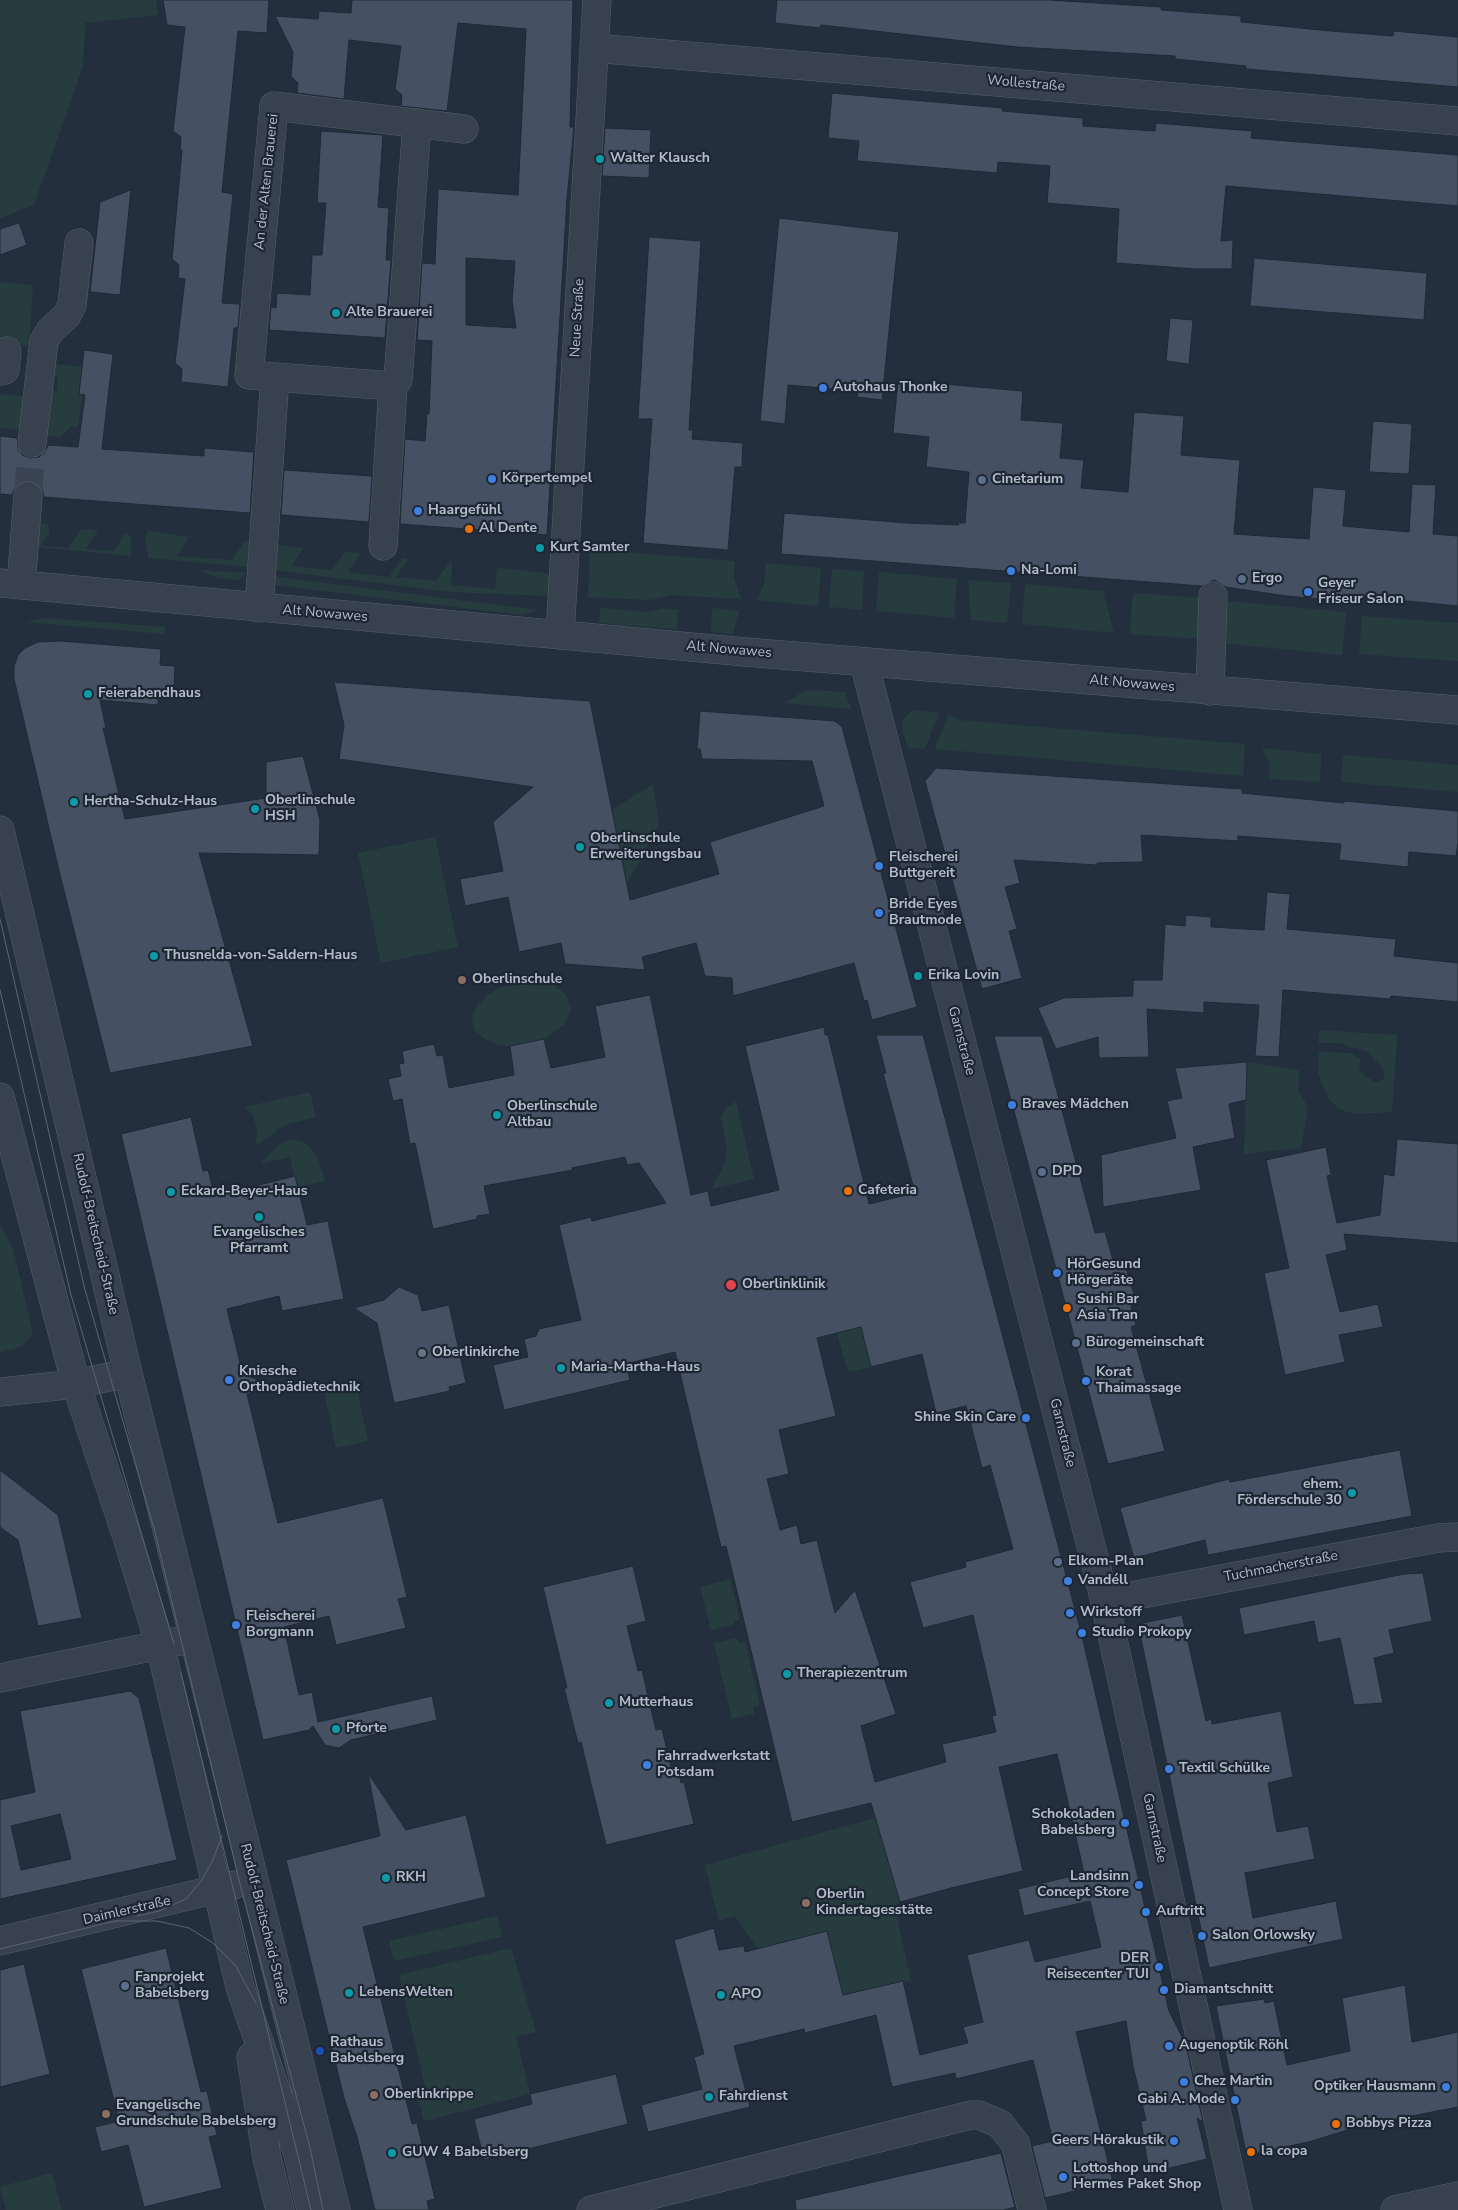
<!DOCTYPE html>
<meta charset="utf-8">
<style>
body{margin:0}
canvas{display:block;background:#242f3e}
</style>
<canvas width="1458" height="2210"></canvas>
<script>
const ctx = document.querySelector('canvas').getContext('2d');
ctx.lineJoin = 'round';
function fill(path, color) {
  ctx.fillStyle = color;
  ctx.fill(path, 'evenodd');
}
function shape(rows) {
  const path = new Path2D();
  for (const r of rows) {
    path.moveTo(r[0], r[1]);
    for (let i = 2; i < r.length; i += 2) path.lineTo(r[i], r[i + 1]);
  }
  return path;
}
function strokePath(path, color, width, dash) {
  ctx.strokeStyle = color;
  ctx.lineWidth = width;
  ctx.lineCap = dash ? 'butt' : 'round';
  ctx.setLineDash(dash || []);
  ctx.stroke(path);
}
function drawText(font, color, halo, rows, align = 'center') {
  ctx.font = font + ' "Nunito Sans",sans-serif';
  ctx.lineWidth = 4.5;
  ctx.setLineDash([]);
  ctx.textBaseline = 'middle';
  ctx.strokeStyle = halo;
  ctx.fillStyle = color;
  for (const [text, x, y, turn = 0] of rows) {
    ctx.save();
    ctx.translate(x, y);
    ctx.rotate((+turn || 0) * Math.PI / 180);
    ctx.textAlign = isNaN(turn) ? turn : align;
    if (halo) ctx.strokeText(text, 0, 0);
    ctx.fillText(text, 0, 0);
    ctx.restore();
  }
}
const green = shape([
 [0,0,156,0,158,15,85,23,83,66,34,205,0,218],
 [0,282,33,285,29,346,0,341],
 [51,364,85,367,78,428,71,426,61,437,44,435,49,390,57,391,58,377,50,375],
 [0,394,26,396,24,430,0,428],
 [38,523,47,524,49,528,49,533,41,546,68,548,82,529,98,530,86,549,114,551,126,532,131,538,131,556,28,546],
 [149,531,189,537,177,556,232,560,245,541,250,541,249,567,148,558,145,535],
 [273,545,304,548,291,566,332,570,345,552,361,553,348,572,389,577,403,558,409,559,395,577,436,581,450,562,452,563,451,585,495,589,497,568,546,573,551,578,551,590,548,596,450,592,272,570],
 [590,549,734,561,734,578,741,599,671,595,650,600,588,597],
 [766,563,821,568,818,606,757,600,764,585],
 [832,569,864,571,862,610,829,607],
 [197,570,247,573,239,580,218,578],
 [879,572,957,579,954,618,876,611],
 [270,576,538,610,522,615,274,585],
 [968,580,1011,583,1007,623,971,620],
 [1025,584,1103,591,1114,633,1022,624],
 [1133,593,1204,598,1201,639,1130,634],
 [1226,601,1346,612,1342,655,1222,643],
 [600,608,648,612,664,608,678,610,677,629,599,623],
 [712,608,739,611,733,634,711,632],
 [1362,616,1458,623,1458,661,1359,654],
 [45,618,165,627,165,634,26,622],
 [807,690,845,692,851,709,784,703],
 [914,710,939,713,925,749,908,748,903,731,902,724,905,717],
 [949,714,958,720,1245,744,1243,776,935,749],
 [1262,748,1321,754,1320,782,1269,779,1269,764],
 [1343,755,1458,765,1458,792,1341,782],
 [653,784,659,825,627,884,612,810],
 [435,837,458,947,381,963,358,853],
 [535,980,554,985,566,995,571,1009,565,1024,544,1039,510,1046,499,1045,485,1039,475,1031,472,1018,477,1006,487,996,499,988],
 [1319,1030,1397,1035,1392,1112,1354,1114,1339,1109,1329,1099,1318,1073,1319,1052,1351,1053,1361,1060,1359,1068,1361,1073,1376,1083,1384,1079,1384,1069,1366,1051,1339,1043,1319,1043],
 [1247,1062,1299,1070,1298,1091,1308,1107,1301,1148,1244,1154],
 [310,1092,316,1117,286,1124,256,1146,257,1133,254,1117,245,1107],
 [736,1102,754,1179,713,1189,713,1186,725,1163,727,1148,721,1117,727,1107],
 [291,1139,302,1141,312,1149,319,1161,325,1181,297,1188,290,1157,260,1164,277,1146],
 [0,1226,13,1248,33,1334,21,1347,2,1352,0,1352],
 [872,1324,866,1346,871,1367,848,1372,837,1333],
 [356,1384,368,1441,336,1448,324,1391],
 [730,1579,740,1619,734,1621,734,1624,711,1630,700,1587],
 [737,1638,739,1643,745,1642,760,1705,753,1707,754,1714,732,1719,714,1643],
 [875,1818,900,1902,894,1905,911,1980,843,1995,827,1931,758,1949,735,1916,719,1921,705,1865],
 [497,1916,502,1937,394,1961,389,1941],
 [511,1948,536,2032,516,2036,530,2094,424,2121,418,2099,425,2086,399,1975],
 [52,2173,62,2210,6,2210,0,2187]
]);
const building = shape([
 [163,0,269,0,267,33,238,31,222,192,233,194,222,303,240,304,238,328,234,328,228,387,181,382,182,369,175,363,185,279,178,278,179,265,172,259,182,150,180,149,181,137,173,131,185,27,167,25,163,0],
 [352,0,573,0,570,127,574,127,567,198,547,535,400,524,405,439,425,441,427,413,429,414,432,341,417,340,422,263,435,264,438,189,518,195,526,29,458,23,447,111,401,106,402,95,395,89,401,46,349,40,344,99,297,93,298,83,291,76,293,52,275,16,318,19,319,11,351,13,352,0],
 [466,258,515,261,512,301,516,328,466,325,466,258],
 [777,0,1049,0,1161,7,1161,10,1241,16,1241,22,1330,31,1393,36,1394,31,1458,37,1458,87,1246,69,1246,66,1175,59,1175,56,1017,47,821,25,820,28,775,23,777,0],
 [832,93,1003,108,1002,111,1083,118,1083,126,1155,131,1156,123,1252,131,1251,138,1458,155,1458,206,1226,186,1221,241,1233,240,1232,269,1196,269,1116,263,1119,209,1047,203,1050,166,998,162,997,173,857,161,859,141,828,138,832,93],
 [605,128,651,130,649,178,602,176,605,128],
 [321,131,383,135,378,207,389,208,386,260,391,260,385,338,269,330,271,307,276,308,277,293,310,295,312,255,322,255,326,203,317,203,321,131],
 [131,190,120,295,90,292,100,202,131,190],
 [779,218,899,232,882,400,857,397,858,391,788,385,785,424,760,421,779,218],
 [19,223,27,245,0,255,0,229,19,223],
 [649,237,701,241,689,430,693,430,692,439,743,443,742,467,735,467,728,550,643,543,652,419,638,419,649,237],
 [1254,258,1427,273,1424,320,1250,306,1254,258],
 [1170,318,1193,320,1189,364,1166,361,1170,318],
 [84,350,113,354,102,449,204,456,204,448,254,452,250,513,44,497,42,489,36,483,30,481,21,482,15,488,12,495,0,494,0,436,17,438,18,450,22,455,30,458,39,457,45,452,48,445,78,447,85,395,79,394,84,350],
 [898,380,1023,391,1021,420,1063,423,1060,458,1084,460,1081,488,1128,492,1134,412,1184,416,1181,455,1240,460,1234,534,1309,539,1313,487,1346,490,1343,526,1409,532,1412,484,1436,485,1433,534,1458,536,1458,606,1345,595,1345,601,1286,596,1226,587,1214,580,1202,586,781,554,784,513,907,523,959,525,958,523,965,523,969,472,926,467,929,437,893,433,898,380],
 [1373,421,1412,424,1409,474,1369,472,1373,421],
 [284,470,372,476,369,522,281,515,284,470],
 [60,641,161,649,160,665,175,666,174,690,158,690,158,705,100,700,106,728,103,728,125,819,266,798,266,762,303,756,320,820,319,855,199,853,253,1046,110,1073,60,875,14,679,14,666,18,655,25,648,38,642,60,641],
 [334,682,590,701,630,900,719,874,710,842,824,806,812,761,702,759,700,749,697,749,700,711,835,721,842,727,917,1007,872,1020,867,1000,864,1001,854,963,733,996,732,978,705,976,696,943,642,957,645,970,565,964,561,943,519,952,508,897,465,906,460,879,503,871,493,822,533,787,339,759,344,725,334,682],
 [936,768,1242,789,1242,793,1344,803,1344,801,1458,811,1458,843,1456,856,1409,852,1408,867,1339,860,1341,844,1238,836,1238,841,1141,835,1143,862,1097,863,1097,865,1014,860,1020,883,1005,887,1017,929,1009,931,1022,978,982,989,925,781,936,768],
 [1267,892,1290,894,1287,929,1396,939,1394,956,1458,963,1458,1002,1391,996,1390,999,1283,990,1279,1057,1255,1056,1259,1005,1204,1002,1204,1013,1147,1009,1149,1057,1099,1058,1098,1037,1056,1049,1038,1008,1064,998,1133,996,1133,980,1162,980,1165,924,1185,926,1186,915,1211,917,1211,927,1264,930,1267,892],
 [650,995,691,1195,708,1191,711,1206,779,1190,745,1046,824,1027,825,1035,828,1035,869,1204,915,1193,883,1073,886,1073,876,1035,923,1035,1082,1636,1169,2011,1186,2045,1203,2122,1197,2118,1207,2159,1149,2173,1141,2121,1146,2120,1133,2066,1126,2021,1076,2032,1113,2182,1045,2198,1032,2146,1053,2141,1033,2060,956,2079,955,2073,892,2087,876,2015,805,2033,804,2029,734,2046,750,2107,648,2132,641,2105,702,2089,694,2057,704,2054,674,1940,714,1928,719,1950,744,1946,745,1952,827,1931,843,1995,903,1981,920,2055,968,2043,963,2027,983,2022,967,1955,1029,1940,1035,1962,1101,1947,1090,1901,1024,1916,1018,1889,1084,1873,1057,1754,999,1767,1023,1871,951,1888,900,1902,871,1803,792,1822,726,1546,721,1547,675,1352,626,1364,630,1380,504,1410,493,1365,528,1357,524,1339,536,1336,539,1329,581,1320,559,1225,591,1217,592,1221,666,1203,639,1163,627,1165,625,1157,572,1168,573,1170,484,1186,490,1214,477,1216,477,1219,433,1229,415,1143,410,1144,402,1099,393,1101,388,1079,401,1076,399,1064,404,1063,402,1051,434,1044,437,1056,443,1055,449,1088,514,1075,510,1046,544,1039,551,1068,605,1057,595,1006,650,995],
 [861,1327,871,1367,922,1354,936,1413,966,1406,982,1468,990,1465,1013,1549,965,1562,966,1567,910,1582,923,1628,973,1615,996,1715,992,1716,996,1732,942,1744,946,1762,875,1782,861,1726,896,1714,855,1590,835,1613,817,1540,801,1544,797,1525,780,1530,767,1479,789,1474,779,1430,836,1416,817,1338,861,1327],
 [994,1036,1042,1036,1095,1233,1105,1232,1115,1267,1125,1264,1137,1305,1131,1306,1136,1325,1131,1327,1165,1451,1108,1464,994,1036],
 [1247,1062,1246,1100,1229,1104,1235,1138,1193,1147,1201,1190,1103,1207,1101,1155,1176,1138,1167,1101,1182,1098,1175,1068,1247,1062],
 [191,1117,203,1171,208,1170,215,1196,295,1176,307,1225,328,1221,344,1299,282,1311,279,1296,227,1309,243,1375,279,1386,247,1394,278,1523,383,1498,407,1597,398,1599,406,1628,336,1645,329,1616,284,1627,299,1695,312,1692,318,1722,432,1696,437,1720,351,1740,339,1748,325,1745,313,1726,309,1730,263,1740,121,1134,191,1117],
 [1397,1139,1458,1144,1458,1243,1344,1234,1347,1250,1326,1255,1340,1312,1378,1304,1383,1327,1339,1335,1345,1362,1285,1375,1264,1273,1289,1268,1266,1160,1326,1147,1331,1175,1327,1176,1337,1223,1380,1215,1384,1174,1394,1176,1397,1139],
 [399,1287,418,1295,422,1311,449,1305,466,1383,449,1387,450,1391,394,1403,377,1323,354,1308,384,1300,399,1287],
 [1400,1450,1412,1516,1208,1555,1205,1540,1134,1558,1120,1508,1229,1479,1230,1482,1400,1450],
 [0,1470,58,1515,82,1618,38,1626,18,1540,0,1527,0,1470],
 [633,1566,646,1621,627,1626,638,1671,642,1670,656,1730,662,1729,672,1771,678,1770,681,1783,684,1782,694,1824,606,1845,581,1742,578,1743,564,1688,567,1688,543,1587,633,1566],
 [1423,1573,1432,1621,1389,1630,1394,1653,1374,1658,1383,1703,1354,1705,1340,1638,1318,1643,1314,1621,1244,1635,1239,1608,1404,1574,1423,1573],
 [1182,1615,1206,1721,1211,1719,1212,1724,1281,1711,1293,1777,1268,1783,1277,1832,1308,1826,1315,1859,1245,1873,1253,1918,1336,1901,1343,1939,1209,1968,1138,1624,1182,1615],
 [130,1691,139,1698,177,1860,0,1899,0,1800,35,1792,20,1711,130,1691],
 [60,1814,71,1859,21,1870,11,1826,60,1814],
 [368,1773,406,1830,466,1815,486,1897,363,1927,412,2124,417,2123,435,2199,427,2201,429,2210,375,2210,357,2137,344,2098,286,1860,380,1836,368,1773],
 [166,1948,201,2092,207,2091,217,2135,209,2137,222,2188,144,2207,128,2145,101,2152,95,2127,119,2121,81,1969,166,1948],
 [24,1964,50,2074,0,2087,0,1970,24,1964],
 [1405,1985,1412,2042,1458,2032,1458,2107,1360,2126,1312,2141,1254,2154,1245,2148,1216,2006,1264,1999,1265,2003,1274,2001,1287,2065,1350,2051,1342,1998,1405,1985],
 [616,2074,628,2124,484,2160,474,2119,532,2104,530,2094,616,2074],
 [1001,2153,1015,2207,1004,2210,796,2210,795,2200,1001,2153]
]);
const minorTunnel = shape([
 [28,496,32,443]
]);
const minor = shape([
 [594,48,1458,121],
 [0,371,5,370,7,351],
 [393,386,249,375,274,106,464,129],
 [32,443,44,341,50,331,67,315,72,305,79,243],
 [383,546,393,386,398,380,417,123],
 [0,583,745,652,1458,710],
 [21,585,28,496],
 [259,608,275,377],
 [560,635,597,0],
 [864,662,1102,1589,1238,2210],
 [1210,691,1213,596],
 [0,830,128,1373,336,2210],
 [0,1097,76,1384,127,1537,160,1645,240,1987,297,2151,311,2210],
 [0,1392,76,1384,128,1373],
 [1105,1601,1438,1538,1458,1537],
 [0,1678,179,1641],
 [0,1941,234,1885],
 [251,2057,267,2158,280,2210],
 [591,2210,971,2115,979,2115,1000,2124,1015,2143,1032,2210],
 [1395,2210,1458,2196]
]);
const tram = shape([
 [0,919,85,1290,155,1532,240,1884,310,2148,323,2210],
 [0,990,71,1295,174,1644],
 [181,1673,311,2210],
 [137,1916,159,1911,186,1899,201,1881,212,1862,222,1836],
 [0,1949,115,1921,157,1921,189,1928,213,1943,235,1965,256,2003]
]);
const markers = [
 [600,159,5,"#0f9aa8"],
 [336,313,5,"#0f9aa8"],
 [823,388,5,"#3f7fe0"],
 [492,479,5,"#3f7fe0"],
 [982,480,5,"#5c6f8a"],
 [418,511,5,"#3f7fe0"],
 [469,529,5,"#e8710a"],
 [540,548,5,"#0f9aa8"],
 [1011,571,5,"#3f7fe0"],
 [1242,579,5,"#5c6f8a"],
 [1308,592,5,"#3f7fe0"],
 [88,694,5,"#0f9aa8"],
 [74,802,5,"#0f9aa8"],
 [255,809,5,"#0f9aa8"],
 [580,847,5,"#0f9aa8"],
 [879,866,5,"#3f7fe0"],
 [879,913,5,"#3f7fe0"],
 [154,956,5,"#0f9aa8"],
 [918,976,5,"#0f9aa8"],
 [462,980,5,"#8d6e63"],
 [1012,1105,5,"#3f7fe0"],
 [497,1115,5,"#0f9aa8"],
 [1042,1172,5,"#5c6f8a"],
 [848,1191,5,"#e8710a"],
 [171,1192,5,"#0f9aa8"],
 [259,1217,5,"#0f9aa8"],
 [1057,1273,5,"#3f7fe0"],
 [731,1285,6,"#e0444e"],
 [1067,1308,5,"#e8710a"],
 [1076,1343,5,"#5c6f8a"],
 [422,1353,5,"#6b7280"],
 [561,1368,5,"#0f9aa8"],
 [229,1380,5,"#3f7fe0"],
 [1086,1381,5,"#3f7fe0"],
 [1026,1418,5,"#3f7fe0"],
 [1352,1493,5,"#0f9aa8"],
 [1058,1562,5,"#5c6f8a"],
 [1068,1581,5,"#3f7fe0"],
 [1070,1613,5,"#3f7fe0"],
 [236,1625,5,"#3f7fe0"],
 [1082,1633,5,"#3f7fe0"],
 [787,1674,5,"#0f9aa8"],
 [609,1703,5,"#0f9aa8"],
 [336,1729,5,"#0f9aa8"],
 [647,1765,5,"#3f7fe0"],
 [1169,1769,5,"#3f7fe0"],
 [1125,1823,5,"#3f7fe0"],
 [386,1878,5,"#0f9aa8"],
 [1139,1885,5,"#3f7fe0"],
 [806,1903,5,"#8d6e63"],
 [1146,1912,5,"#3f7fe0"],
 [1202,1936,5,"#3f7fe0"],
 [1159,1967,5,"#3f7fe0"],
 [125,1986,5,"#5c6f8a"],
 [1164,1990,5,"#3f7fe0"],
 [349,1993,5,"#0f9aa8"],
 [721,1995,5,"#0f9aa8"],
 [1169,2046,5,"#3f7fe0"],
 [320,2051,5,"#1a4fb4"],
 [1184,2082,5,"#3f7fe0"],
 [1446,2087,5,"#3f7fe0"],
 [374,2095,5,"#8d6e63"],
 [709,2097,5,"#0f9aa8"],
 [1235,2100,5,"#3f7fe0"],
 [106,2114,5,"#8d6e63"],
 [1336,2124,5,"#e8710a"],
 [1174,2141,5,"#3f7fe0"],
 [1251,2152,5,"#e8710a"],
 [392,2153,5,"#0f9aa8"],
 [1063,2177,5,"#3f7fe0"]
];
const streetNames = [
 ["Wollestraße",1026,84,5],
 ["An der Alten Brauerei",267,182,-84],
 ["Neue Straße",578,318,-87],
 ["Alt Nowawes",325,614,5],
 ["Alt Nowawes",729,650,5],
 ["Alt Nowawes",1132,684,5],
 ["Garnstraße",961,1041,75],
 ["Rudolf-Breitscheid-Straße",95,1234,77],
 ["Garnstraße",1062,1433,76],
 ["Tuchmacherstraße",1281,1567,-11],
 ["Garnstraße",1154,1828,78],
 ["Daimlerstraße",127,1911,-13],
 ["Rudolf-Breitscheid-Straße",264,1924,76]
];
const poiNames = [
 ["Walter Klausch",610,159],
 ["Alte Brauerei",346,313],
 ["Autohaus Thonke",833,388],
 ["Körpertempel",502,479],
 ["Cinetarium",992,480],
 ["Haargefühl",428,511],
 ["Al Dente",479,529],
 ["Kurt Samter",550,548],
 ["Na-Lomi",1021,571],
 ["Ergo",1252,579],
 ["Geyer",1318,584],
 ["Friseur Salon",1318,600],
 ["Feierabendhaus",98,694],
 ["Oberlinschule",265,801],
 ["HSH",265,817],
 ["Hertha-Schulz-Haus",84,802],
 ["Oberlinschule",590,839],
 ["Erweiterungsbau",590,855],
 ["Fleischerei",889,858],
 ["Buttgereit",889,874],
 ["Bride Eyes",889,905],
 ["Brautmode",889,921],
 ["Thusnelda-von-Saldern-Haus",164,956],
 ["Erika Lovin",928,976],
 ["Oberlinschule",472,980],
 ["Braves Mädchen",1022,1105],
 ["Oberlinschule",507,1107],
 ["Altbau",507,1123],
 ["DPD",1052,1172],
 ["Cafeteria",858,1191],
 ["Eckard-Beyer-Haus",181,1192],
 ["Evangelisches",259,1233,"center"],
 ["Pfarramt",259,1249,"center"],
 ["HörGesund",1067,1265],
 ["Hörgeräte",1067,1281],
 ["Oberlinklinik",742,1285],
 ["Sushi Bar",1077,1300],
 ["Asia Tran",1077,1316],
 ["Bürogemeinschaft",1086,1343],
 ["Oberlinkirche",432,1353],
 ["Maria-Martha-Haus",571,1368],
 ["Kniesche",239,1372],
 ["Orthopädietechnik",239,1388],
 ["Korat",1096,1373],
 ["Thaimassage",1096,1389],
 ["Shine Skin Care",1016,1418,"right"],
 ["ehem.",1342,1485,"right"],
 ["Förderschule 30",1342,1501,"right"],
 ["Elkom-Plan",1068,1562],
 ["Vandéll",1078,1581],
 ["Wirkstoff",1080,1613],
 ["Fleischerei",246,1617],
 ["Borgmann",246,1633],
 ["Studio Prokopy",1092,1633],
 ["Therapiezentrum",797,1674],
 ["Mutterhaus",619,1703],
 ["Pforte",346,1729],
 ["Fahrradwerkstatt",657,1757],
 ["Potsdam",657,1773],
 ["Textil Schülke",1179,1769],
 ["Schokoladen",1115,1815,"right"],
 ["Babelsberg",1115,1831,"right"],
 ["Landsinn",1129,1877,"right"],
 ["Concept Store",1129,1893,"right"],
 ["RKH",396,1878],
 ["Oberlin",816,1895],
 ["Kindertagesstätte",816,1911],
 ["Auftritt",1156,1912],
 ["Salon Orlowsky",1212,1936],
 ["DER",1149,1959,"right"],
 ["Reisecenter TUI",1149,1975,"right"],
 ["Fanprojekt",135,1978],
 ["Babelsberg",135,1994],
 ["Diamantschnitt",1174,1990],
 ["LebensWelten",359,1993],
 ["APO",731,1995],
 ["Rathaus",330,2043],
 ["Babelsberg",330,2059],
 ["Augenoptik Röhl",1179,2046],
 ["Chez Martin",1194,2082],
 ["Optiker Hausmann",1436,2087,"right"],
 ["Oberlinkrippe",384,2095],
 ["Fahrdienst",719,2097],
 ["Gabi A. Mode",1225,2100,"right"],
 ["Evangelische",116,2106],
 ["Grundschule Babelsberg",116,2122],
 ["Bobbys Pizza",1346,2124],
 ["Geers Hörakustik",1164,2141,"right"],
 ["la copa",1261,2152],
 ["GUW 4 Babelsberg",402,2153],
 ["Lottoshop und",1073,2169],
 ["Hermes Paket Shop",1073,2185]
];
fill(green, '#263c3f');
fill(building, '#455162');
strokePath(building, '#1f2835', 1);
strokePath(minorTunnel, '#3a4453', 28, [28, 14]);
strokePath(minor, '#565f6c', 29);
strokePath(minor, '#38414e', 28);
strokePath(tram, '#5a6575', 1);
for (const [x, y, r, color] of markers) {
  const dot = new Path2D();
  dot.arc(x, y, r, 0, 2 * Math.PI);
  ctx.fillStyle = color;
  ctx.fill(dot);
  strokePath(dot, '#1d2633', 2);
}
drawText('14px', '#b4bcc9', '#1d2633', streetNames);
drawText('bold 14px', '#b4bcc9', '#1d2633', poiNames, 'left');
</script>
